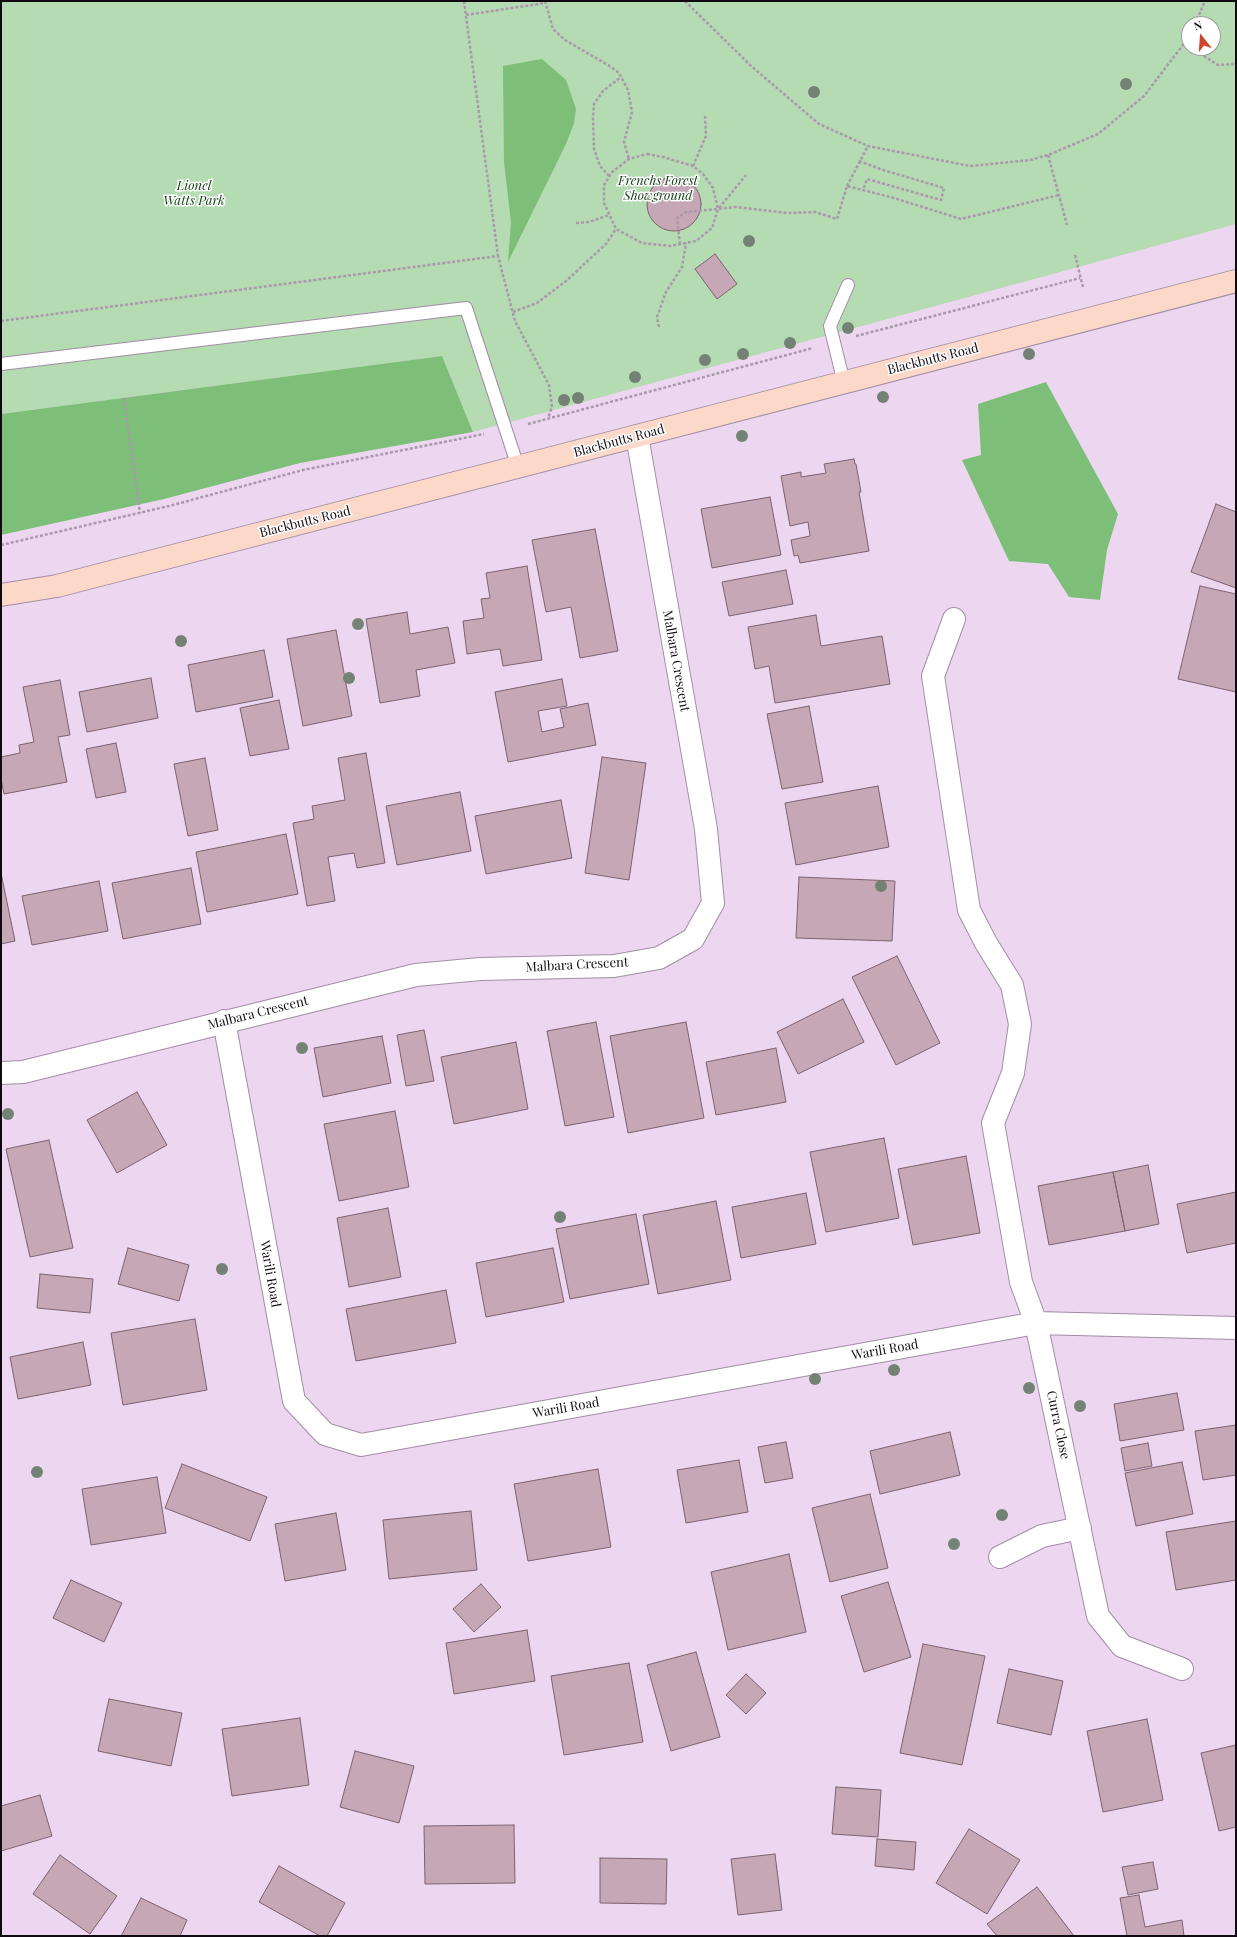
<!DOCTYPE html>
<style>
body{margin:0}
#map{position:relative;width:1237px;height:1937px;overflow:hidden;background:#edd7f0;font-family:"Playfair Display",serif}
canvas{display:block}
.frame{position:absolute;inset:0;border:2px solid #100911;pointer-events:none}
.north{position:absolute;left:1181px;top:16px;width:40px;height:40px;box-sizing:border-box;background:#fff;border:1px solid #9f9da0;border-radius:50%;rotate:343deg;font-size:11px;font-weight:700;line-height:16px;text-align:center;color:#100911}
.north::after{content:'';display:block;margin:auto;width:14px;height:18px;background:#d1462a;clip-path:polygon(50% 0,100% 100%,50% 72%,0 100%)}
</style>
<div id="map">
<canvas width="1237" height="1937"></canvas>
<div class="frame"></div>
<div class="north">N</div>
</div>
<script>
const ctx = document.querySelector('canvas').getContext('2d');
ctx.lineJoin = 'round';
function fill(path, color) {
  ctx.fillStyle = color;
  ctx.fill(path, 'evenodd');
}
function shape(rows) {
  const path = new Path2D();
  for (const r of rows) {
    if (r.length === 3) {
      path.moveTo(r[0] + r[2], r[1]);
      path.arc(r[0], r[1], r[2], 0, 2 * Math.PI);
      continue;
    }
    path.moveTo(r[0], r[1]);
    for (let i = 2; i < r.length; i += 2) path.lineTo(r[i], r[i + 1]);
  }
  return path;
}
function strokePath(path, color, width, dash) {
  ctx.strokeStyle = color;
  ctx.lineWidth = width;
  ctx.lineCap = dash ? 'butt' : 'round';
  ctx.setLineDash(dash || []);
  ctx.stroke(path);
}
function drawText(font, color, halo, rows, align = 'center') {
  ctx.font = font + ' "Playfair Display",serif';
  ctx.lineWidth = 3;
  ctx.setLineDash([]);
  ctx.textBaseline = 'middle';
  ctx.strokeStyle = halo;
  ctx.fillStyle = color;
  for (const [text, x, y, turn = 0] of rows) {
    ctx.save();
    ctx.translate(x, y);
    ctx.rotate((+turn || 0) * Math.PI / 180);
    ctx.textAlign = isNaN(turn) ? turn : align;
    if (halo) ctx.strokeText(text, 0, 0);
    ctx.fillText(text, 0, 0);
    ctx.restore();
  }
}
const green = shape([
 [1,1,1236,1,1236,224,473,432,442,356,1,414],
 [1189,24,1213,24,1213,48,1189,48]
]);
const forest = shape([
 [542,59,566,80,576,109,574,123,566,144,508,262,511,222,504,162,503,66],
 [442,356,473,432,300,463,164,499,1,535,1,414],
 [1046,382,1118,514,1107,550,1100,600,1069,597,1048,564,1009,561,962,460,981,455,978,404]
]);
const building = shape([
 [674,204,27],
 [715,254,737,284,717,299,695,269,715,254],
 [854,459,855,464,856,464,861,492,859,492,869,551,800,563,798,555,794,556,791,540,810,536,808,522,790,526,781,476,801,472,801,477,826,473,824,464,854,459],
 [770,497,781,555,712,568,701,509,770,497],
 [1216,504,1236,512,1236,588,1191,572,1216,504],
 [595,529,618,651,580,658,571,607,546,612,532,540,595,529],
 [527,566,542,660,503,666,500,649,467,654,463,621,484,618,481,599,490,598,486,573,527,566],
 [786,570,793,604,729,616,722,582,786,570],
 [1200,586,1236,594,1236,692,1178,679,1200,586],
 [407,612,410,634,448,627,455,663,416,670,420,696,380,703,366,619,407,612],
 [816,615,821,646,882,636,890,684,775,703,769,666,755,669,748,627,816,615],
 [336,630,352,716,303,726,287,639,336,630],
 [264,650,273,697,196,712,188,665,264,650],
 [151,678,158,718,87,732,79,692,151,678],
 [562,679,567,706,538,711,542,732,564,727,560,709,588,703,596,745,508,762,495,692,562,679],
 [60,680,70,735,58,737,67,782,4,794,1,779,1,757,20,753,19,745,34,742,23,687,60,680],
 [279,700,289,749,250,756,240,708,279,700],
 [809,706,823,782,782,789,767,714,809,706],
 [116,743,126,792,96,798,86,749,116,743],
 [366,753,385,863,357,868,354,853,328,857,335,901,307,906,293,823,314,819,312,806,345,800,338,758,366,753],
 [602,757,646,763,629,880,585,873,602,757],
 [205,758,218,830,188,836,174,764,205,758],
 [878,786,889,847,796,865,785,803,878,786],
 [460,792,471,851,397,865,386,806,460,792],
 [561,800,572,858,486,874,475,816,561,800],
 [286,834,298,894,207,912,196,852,286,834],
 [191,868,201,924,123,939,112,883,191,868],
 [1,873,15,941,1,944,1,873],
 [799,877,895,881,892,941,796,938,799,877],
 [99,881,108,931,32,945,22,896,99,881],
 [897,956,940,1043,896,1065,852,977,897,956],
 [843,999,864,1042,798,1074,777,1032,843,999],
 [596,1022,614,1117,565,1126,547,1031,596,1022],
 [686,1022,704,1118,628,1133,610,1036,686,1022],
 [424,1030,434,1081,406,1086,397,1035,424,1030],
 [382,1036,391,1083,323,1097,314,1048,382,1036],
 [516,1042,528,1109,454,1124,441,1057,516,1042],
 [776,1048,786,1102,716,1115,706,1062,776,1048],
 [137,1092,167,1145,117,1173,87,1120,137,1092],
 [395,1111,409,1187,339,1201,324,1124,395,1111],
 [884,1138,899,1218,826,1232,810,1152,884,1138],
 [49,1140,73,1248,30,1257,6,1149,49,1140],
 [966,1156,980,1233,913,1245,898,1169,966,1156],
 [1148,1165,1159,1224,1125,1231,1113,1172,1148,1165],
 [1113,1172,1125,1231,1049,1245,1038,1186,1113,1172],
 [1236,1192,1236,1243,1187,1253,1177,1204,1236,1192],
 [806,1193,816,1244,741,1258,732,1207,806,1193],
 [716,1201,731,1280,658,1294,643,1215,716,1201],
 [388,1208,401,1277,349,1287,337,1218,388,1208],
 [636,1214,649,1284,570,1299,556,1229,636,1214],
 [128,1248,189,1265,179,1301,118,1284,128,1248],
 [553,1248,564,1302,486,1317,476,1263,553,1248],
 [40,1274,93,1279,90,1313,37,1308,40,1274],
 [446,1290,456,1343,356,1361,346,1309,446,1290],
 [195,1319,207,1390,123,1405,111,1333,195,1319],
 [83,1342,91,1385,18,1399,10,1357,83,1342],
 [1177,1393,1184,1430,1120,1441,1114,1404,1177,1393],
 [1236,1425,1236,1475,1203,1480,1195,1431,1236,1425],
 [950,1432,960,1475,880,1494,870,1451,950,1432],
 [786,1442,793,1478,765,1483,758,1447,786,1442],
 [1148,1443,1152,1466,1125,1471,1121,1448,1148,1443],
 [739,1460,748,1512,686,1523,677,1470,739,1460],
 [1182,1462,1193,1514,1136,1526,1125,1473,1182,1462],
 [182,1464,267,1497,250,1541,165,1508,182,1464],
 [598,1469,611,1547,528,1561,514,1484,598,1469],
 [157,1477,166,1533,91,1545,82,1489,157,1477],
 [870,1494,888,1568,830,1582,812,1508,870,1494],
 [471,1511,477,1570,389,1579,383,1520,471,1511],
 [336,1513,346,1570,285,1581,275,1524,336,1513],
 [1236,1521,1236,1580,1176,1590,1166,1532,1236,1521],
 [789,1554,806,1632,728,1650,711,1572,789,1554],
 [71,1580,122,1603,104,1642,53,1618,71,1580],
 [888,1582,911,1657,864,1672,841,1596,888,1582],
 [481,1584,501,1607,474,1632,453,1609,481,1584],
 [527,1630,535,1681,454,1694,446,1643,527,1630],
 [923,1644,985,1656,962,1765,900,1753,923,1644],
 [696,1652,720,1737,671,1751,647,1665,696,1652],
 [629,1663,643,1742,564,1755,551,1676,629,1663],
 [1009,1669,1063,1681,1051,1735,997,1723,1009,1669],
 [746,1674,766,1693,746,1714,726,1695,746,1674],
 [109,1699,182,1713,171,1766,98,1751,109,1699],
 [300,1718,309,1785,232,1796,222,1729,300,1718],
 [1147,1719,1163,1800,1103,1812,1087,1731,1147,1719],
 [1236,1745,1236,1827,1219,1831,1201,1753,1236,1745],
 [355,1751,414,1766,399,1823,340,1807,355,1751],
 [836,1787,881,1790,878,1837,832,1834,836,1787],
 [40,1795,52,1836,1,1851,1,1806,40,1795],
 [514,1825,515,1883,425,1884,424,1826,514,1825],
 [969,1829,1020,1860,987,1914,936,1883,969,1829],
 [877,1839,916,1842,914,1870,875,1866,877,1839],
 [775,1854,782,1910,738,1915,731,1859,775,1854],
 [60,1855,117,1896,90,1934,33,1894,60,1855],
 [600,1858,667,1859,666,1904,600,1903,600,1858],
 [1153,1862,1158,1889,1128,1895,1122,1867,1153,1862],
 [279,1866,345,1903,327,1936,320,1936,259,1902,279,1866],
 [1037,1887,1074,1936,997,1936,987,1924,1037,1887],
 [1139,1895,1145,1927,1182,1920,1184,1936,1127,1936,1120,1898,1139,1895],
 [141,1898,187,1920,180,1936,121,1936,141,1898]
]);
const path = shape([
 [464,1,498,256],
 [545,1,553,29,565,40,608,65,619,73,628,90,632,112,624,142,629,159],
 [685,1,750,65,819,124,868,146,970,166,1030,160,1048,155,1098,134,1144,96,1189,37],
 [466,15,545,3],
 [1195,24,1205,1],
 [1185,44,1189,47],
 [1191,48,1218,65,1236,64],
 [647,154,663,157,693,166,703,174,713,188,718,209,712,228,696,241,670,246,642,243,616,229,604,203,604,185,612,172,629,159,647,154],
 [1048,155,1067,225],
 [859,161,883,170,944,188,941,200,867,179,863,190],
 [693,166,706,136,705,116],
 [609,176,600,166,594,149,593,117,594,104,603,91,621,77],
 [847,186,868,146],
 [719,208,746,175],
 [576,223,589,222,609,215],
 [680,244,677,218,686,212,736,207,787,213,815,212,837,219,847,186,894,198,961,219,1059,195],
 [1075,255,1083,287],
 [513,312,537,303,566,281,606,244,616,229],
 [1,321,498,256,515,321,549,385,552,407,548,418],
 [659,327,657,317,666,292,682,267,686,243],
 [856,336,1080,278],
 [124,398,140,513],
 [528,424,813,348],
 [1,545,169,506,303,470,484,434]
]);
const lane = shape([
 [1,364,466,308,518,467],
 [844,383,830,326,848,285]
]);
const street = shape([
 [954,619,933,676,969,910,986,943,1012,985,1020,1024,1013,1073,993,1123,1021,1282,1036,1323,1098,1616,1122,1646,1182,1669],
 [224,1021,294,1401,325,1434,361,1445,1036,1323,1236,1328],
 [1,1073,23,1072,416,975,480,969,614,966,659,958,693,939,713,903,706,829,637,436],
 [1000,1557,1042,1536,1080,1528]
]);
const secondary = shape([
 [1,595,57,586,1236,281]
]);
const trees = [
 [1126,84],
 [814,92],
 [749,241],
 [848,328],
 [790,343],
 [743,354],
 [1029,354],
 [705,360],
 [635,377],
 [883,397],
 [578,398],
 [564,400],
 [742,436],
 [358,624],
 [181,641],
 [349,678],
 [881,886],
 [302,1048],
 [8,1114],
 [560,1217],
 [222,1269],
 [894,1370],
 [815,1379],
 [1029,1388],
 [1080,1406],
 [37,1472],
 [1002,1515],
 [954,1544]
];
const parkNames = [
 ["Frenchs Forest",658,181],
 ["Showground",658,196],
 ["Lionel",194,186],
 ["Watts Park",194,201]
];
const streetNames = [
 ["Blackbutts Road",933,359,-14],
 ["Blackbutts Road",619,441,-15],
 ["Blackbutts Road",305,522,-14],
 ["Malbara Crescent",676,661,80],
 ["Malbara Crescent",577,965,-3],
 ["Malbara Crescent",258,1013,-14],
 ["Warili Road",270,1274,80],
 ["Warili Road",885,1350,-10],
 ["Warili Road",566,1408,-10],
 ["Curra Close",1058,1425,78]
];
fill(green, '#b4dbb1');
fill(forest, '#7dbe78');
fill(building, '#c6a7b5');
strokePath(building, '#7d616f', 1);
strokePath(lane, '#a28da5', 14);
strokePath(street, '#a28da5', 24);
strokePath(secondary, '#a28da5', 24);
strokePath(path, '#aa99ac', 2.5, [3, 2]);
strokePath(lane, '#fff', 12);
strokePath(street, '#fff', 22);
strokePath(secondary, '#fbd8c7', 22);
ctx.fillStyle = '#738274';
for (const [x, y] of trees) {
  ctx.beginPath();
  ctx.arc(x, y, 6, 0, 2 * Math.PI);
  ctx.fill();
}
drawText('italic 13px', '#103d0f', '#fff', parkNames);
drawText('13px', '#100911', '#fff', streetNames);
</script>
